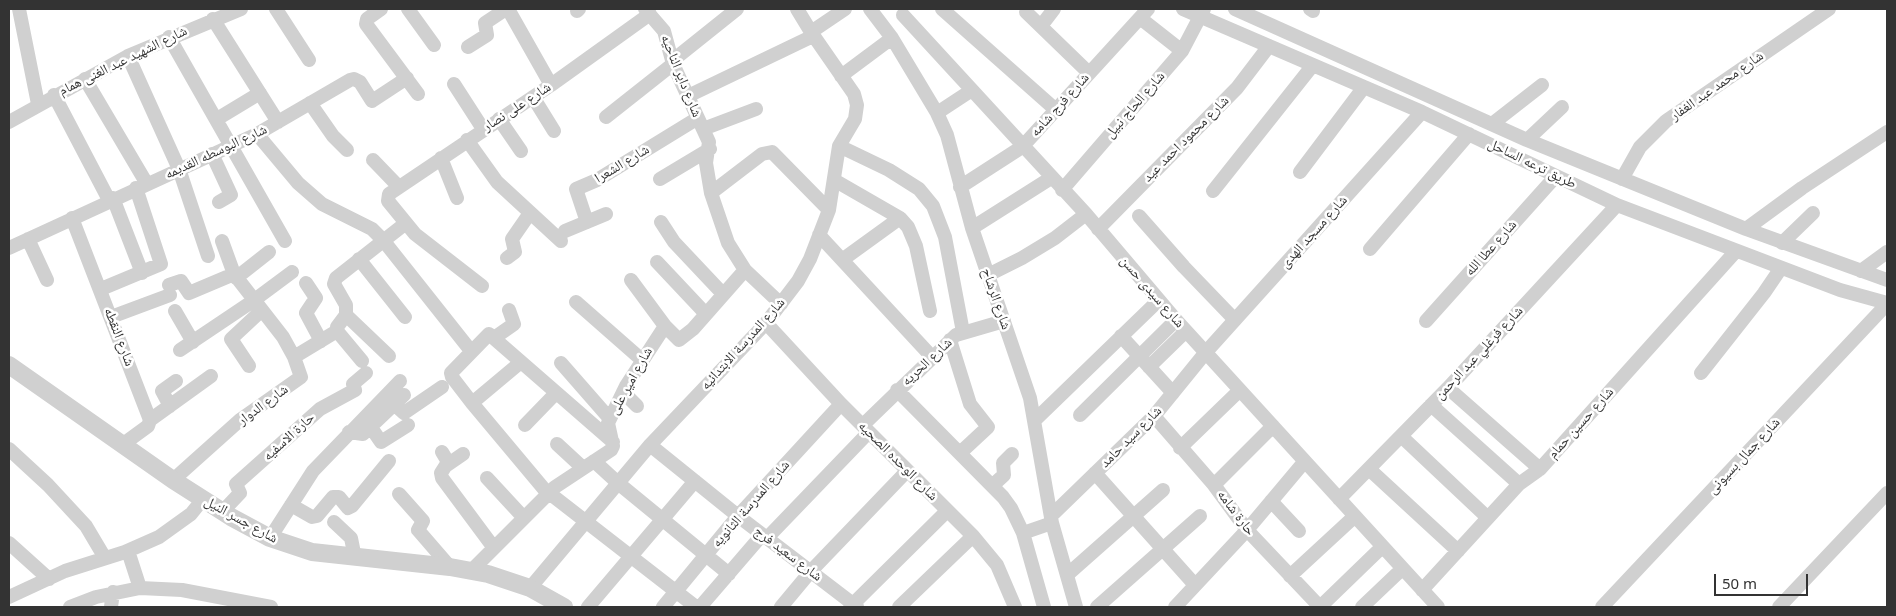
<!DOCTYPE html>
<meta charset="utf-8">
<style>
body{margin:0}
#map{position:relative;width:1896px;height:616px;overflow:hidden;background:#fff;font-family:"Noto Sans",sans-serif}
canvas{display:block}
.frame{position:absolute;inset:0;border:10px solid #333;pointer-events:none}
.scale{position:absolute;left:1714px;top:574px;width:94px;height:22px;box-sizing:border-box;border:2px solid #333;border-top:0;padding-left:6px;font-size:15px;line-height:18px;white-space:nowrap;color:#333;-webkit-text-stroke:4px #fff;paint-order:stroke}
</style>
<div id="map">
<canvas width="1896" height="616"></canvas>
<div class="frame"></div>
<div class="scale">50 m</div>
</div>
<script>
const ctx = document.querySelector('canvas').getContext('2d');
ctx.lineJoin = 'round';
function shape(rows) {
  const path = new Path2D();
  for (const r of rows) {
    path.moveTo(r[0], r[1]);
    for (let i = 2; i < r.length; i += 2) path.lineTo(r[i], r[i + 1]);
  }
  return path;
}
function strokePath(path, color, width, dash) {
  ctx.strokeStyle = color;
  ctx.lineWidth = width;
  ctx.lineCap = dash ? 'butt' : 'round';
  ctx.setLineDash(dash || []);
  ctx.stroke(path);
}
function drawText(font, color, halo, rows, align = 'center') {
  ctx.font = font + ' "Noto Sans","Noto Naskh Arabic",sans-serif';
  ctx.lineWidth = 5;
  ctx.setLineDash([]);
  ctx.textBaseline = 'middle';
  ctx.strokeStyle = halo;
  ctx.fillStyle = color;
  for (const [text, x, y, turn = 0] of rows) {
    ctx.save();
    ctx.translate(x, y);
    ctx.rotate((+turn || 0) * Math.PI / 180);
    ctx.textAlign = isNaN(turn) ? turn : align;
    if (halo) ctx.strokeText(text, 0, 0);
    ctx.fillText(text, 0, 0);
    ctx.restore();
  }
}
const minor = shape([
 [19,9,38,104],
 [276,9,309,60],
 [381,9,367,19,366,24,418,94],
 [408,9,434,45],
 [508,9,551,85],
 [645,9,664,31,673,64,709,142,706,163,711,193,728,243,745,270,781,304],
 [870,9,892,38,937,113,947,135,972,228,1030,398,1052,523,1076,607],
 [942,9,1056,110],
 [1183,9,1422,112,1617,205,1840,290,1887,303],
 [1235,9,1527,140,1746,229,1887,280],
 [1310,9,1313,11],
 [577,11,579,9],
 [1026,12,1089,73],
 [903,15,1086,214,1176,320,1438,607],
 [1140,18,1182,51],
 [213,19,278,122],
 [1041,26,1054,9],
 [811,32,845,9],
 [169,37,285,241],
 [468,47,487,35,485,23,506,9],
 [128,56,179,169,208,256],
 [672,61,737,9],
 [841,76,892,38],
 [85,79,147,184],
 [454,84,483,129],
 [54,95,109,200],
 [688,96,813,36],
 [533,97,554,131],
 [310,103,333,136,347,150],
 [937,113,972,90],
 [606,117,673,64],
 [217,119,260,93],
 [499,119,521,151],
 [9,122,128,56,241,9],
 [1492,124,1542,85],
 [703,129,756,109],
 [257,134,298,183,322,204,372,229,383,240,471,351],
 [467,140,497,182,561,241],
 [1527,140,1562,107],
 [839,146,889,170,919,189,933,206,945,237,963,332],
 [212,154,231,195,219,202],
 [441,158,457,198],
 [373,160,399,187],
 [1300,172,1364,87],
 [660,179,710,149],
 [1622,179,1640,147,1666,121,1829,9],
 [834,180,900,218,908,227,916,246,930,311],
 [960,187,1022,147,1148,9],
 [1062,190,1182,51,1204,9],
 [1213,191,1313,65],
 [711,193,762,154,772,152,829,210],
 [113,198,142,273],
 [1139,216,1184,267,1235,320],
 [72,218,150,420,148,426,122,445],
 [587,222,576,189,597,180,698,118],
 [661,222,674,242,723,294],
 [972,228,1051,178],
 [1098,229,1237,88,1269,46],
 [1746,229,1802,188,1887,132],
 [565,231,606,214],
 [819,235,932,357],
 [28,239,47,280],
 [1782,243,1813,213],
 [9,248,257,134,350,80,354,79,360,82,372,101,407,78],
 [1370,249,1469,134],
 [507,258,515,252,512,239,530,213],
 [359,259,405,317],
 [842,260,900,218],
 [657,262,705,313],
 [1861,271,1887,252],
 [988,275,1022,258,1055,238,1086,214],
 [236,278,269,252],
 [306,283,316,298,306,313,321,341],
 [169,285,181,281,189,293,234,274],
 [482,286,415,234,388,201,389,194,551,85,650,14],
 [101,289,161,264,136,188],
 [576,302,642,360],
 [175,311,193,342],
 [346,315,346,305,334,284,336,278,406,223],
 [346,315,389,356],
 [111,317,170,295],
 [1426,321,1556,176],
 [766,323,841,404,973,536,997,565,1015,607],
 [665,326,679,340,693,329,745,270],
 [337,331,362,361],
 [1121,336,1173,393],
 [494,338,514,324,509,310],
 [950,340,970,404,988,427,960,453],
 [180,350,253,301,292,272],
 [294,357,337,331,337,327,346,315],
 [561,363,610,419],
 [249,366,231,339,261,311],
 [1149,367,1186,331],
 [1701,373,1764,293,1781,268],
 [1448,388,1540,469],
 [897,390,1003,497,1011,508,1023,533,1044,607],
 [623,392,637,406],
 [472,403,521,362],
 [394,404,404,413,442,387],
 [1431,405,1519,484],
 [170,406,162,391,176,381],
 [1080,415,1176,320],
 [1154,416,1214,485,1247,530,1320,607,1382,547],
 [150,420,211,376],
 [1034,421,1159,300],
 [525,425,556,393],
 [863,425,956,335,1004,321],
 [370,426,381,442,408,425],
 [349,432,363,434,404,395],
 [1401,436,1488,518],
 [613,442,489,334,451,373,452,377,472,403,544,489,696,607],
 [557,444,583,468],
 [650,445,738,516,857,607],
 [1180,448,1240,390],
 [9,449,48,485,86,526,105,558],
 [442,452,448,462,441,473,442,478,494,548],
 [594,461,618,483,729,574],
 [447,465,463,454],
 [1369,469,1458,551],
 [1095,473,1195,585],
 [487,478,524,518],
 [173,480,240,420,301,377,294,357,283,337,234,274,222,241],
 [1214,485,1273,426],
 [992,486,1004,475,1003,463,1012,454],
 [399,494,423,521,418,530,450,567],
 [1339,499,1448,388,1617,205],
 [1271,501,1299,531],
 [291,505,312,517,317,516,333,497,339,497,348,508,352,506,389,461],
 [223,511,240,493,236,484,320,409,355,390,353,384,366,373],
 [1051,516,1154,416,1206,352,1422,112],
 [334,522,351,538,355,558],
 [1023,533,1052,523],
 [270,538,313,471,400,381],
 [767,538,869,432],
 [9,543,49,579],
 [128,551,140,588],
 [471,571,555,487,611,450,613,446,608,423,626,386,665,326,631,280],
 [1067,575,1163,490],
 [1290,576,1355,516],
 [530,588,650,445,766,323,798,281,810,259,829,210,839,146,855,119,857,105,854,94,811,32,797,9],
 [1422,590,1519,484,1540,469,1736,251],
 [9,597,65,571,125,552,159,537,191,514,203,499],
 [70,607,96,597,140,588,182,590,271,607],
 [111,607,113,592],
 [588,607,695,481],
 [663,607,738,516,841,404],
 [700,607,762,535],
 [781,607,811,571,907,471],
 [850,607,947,511],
 [899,607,973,536],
 [1097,607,1200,516],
 [1175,607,1247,530,1305,461],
 [1362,607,1402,569],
 [1602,607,1887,304],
 [1779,607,1887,493]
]);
const tertiary = shape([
 [9,365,173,480,231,517,270,538,312,552,450,567,488,574,530,588,564,607]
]);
const streetNames = [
 ["شارع الشهيد عبد الغنى همام",123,61,-26],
 ["شارع داير الناحيه",681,76,68],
 ["شارع محمد عبد الغفار",1717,86,-35],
 ["شارع فرج شامه",1060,105,-48],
 ["شارع الحاج نبيل",1135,105,-49],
 ["شارع على نصار",517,107,-33],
 ["شارع محمود احمد عيد",1186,139,-45],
 ["شارع البوسطه القديمه",216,152,-25],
 ["شارع الشعرا",622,164,-31],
 ["طريق ترعه الساحل",1532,164,26],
 ["شارع مسجد الهدى",1314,232,-48],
 ["شارع عطا الله",1491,248,-48],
 ["شارع سيدى حسن",1152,292,49],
 ["شارع الرشاح",996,299,71],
 ["شارع النقطه",119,337,69],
 ["شارع المدرسة الابتدائيه",743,344,-48],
 ["شارع فرغلي عبد الرحمن",1479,353,-47],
 ["شارع الحريه",927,362,-43],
 ["شارع امير على",631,381,-61],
 ["شارع الدوار",263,405,-36],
 ["شارع حسين حمام",1581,423,-48],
 ["حارة الاسفيه",289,437,-42],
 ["شارع سيد حامد",1131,437,-45],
 ["شارع جمال بسيونى",1744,456,-47],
 ["شارع الوحده الصحيه",898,461,45],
 ["شارع المدرسة الثانويه",751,504,-49],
 ["حارة شامه",1236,513,53],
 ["شارع جسر النيل",241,520,29],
 ["شارع سعيد فرج",788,554,37]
];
strokePath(minor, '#d0d0d0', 14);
strokePath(tertiary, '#d0d0d0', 18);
drawText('14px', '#333', '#fff', streetNames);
</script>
